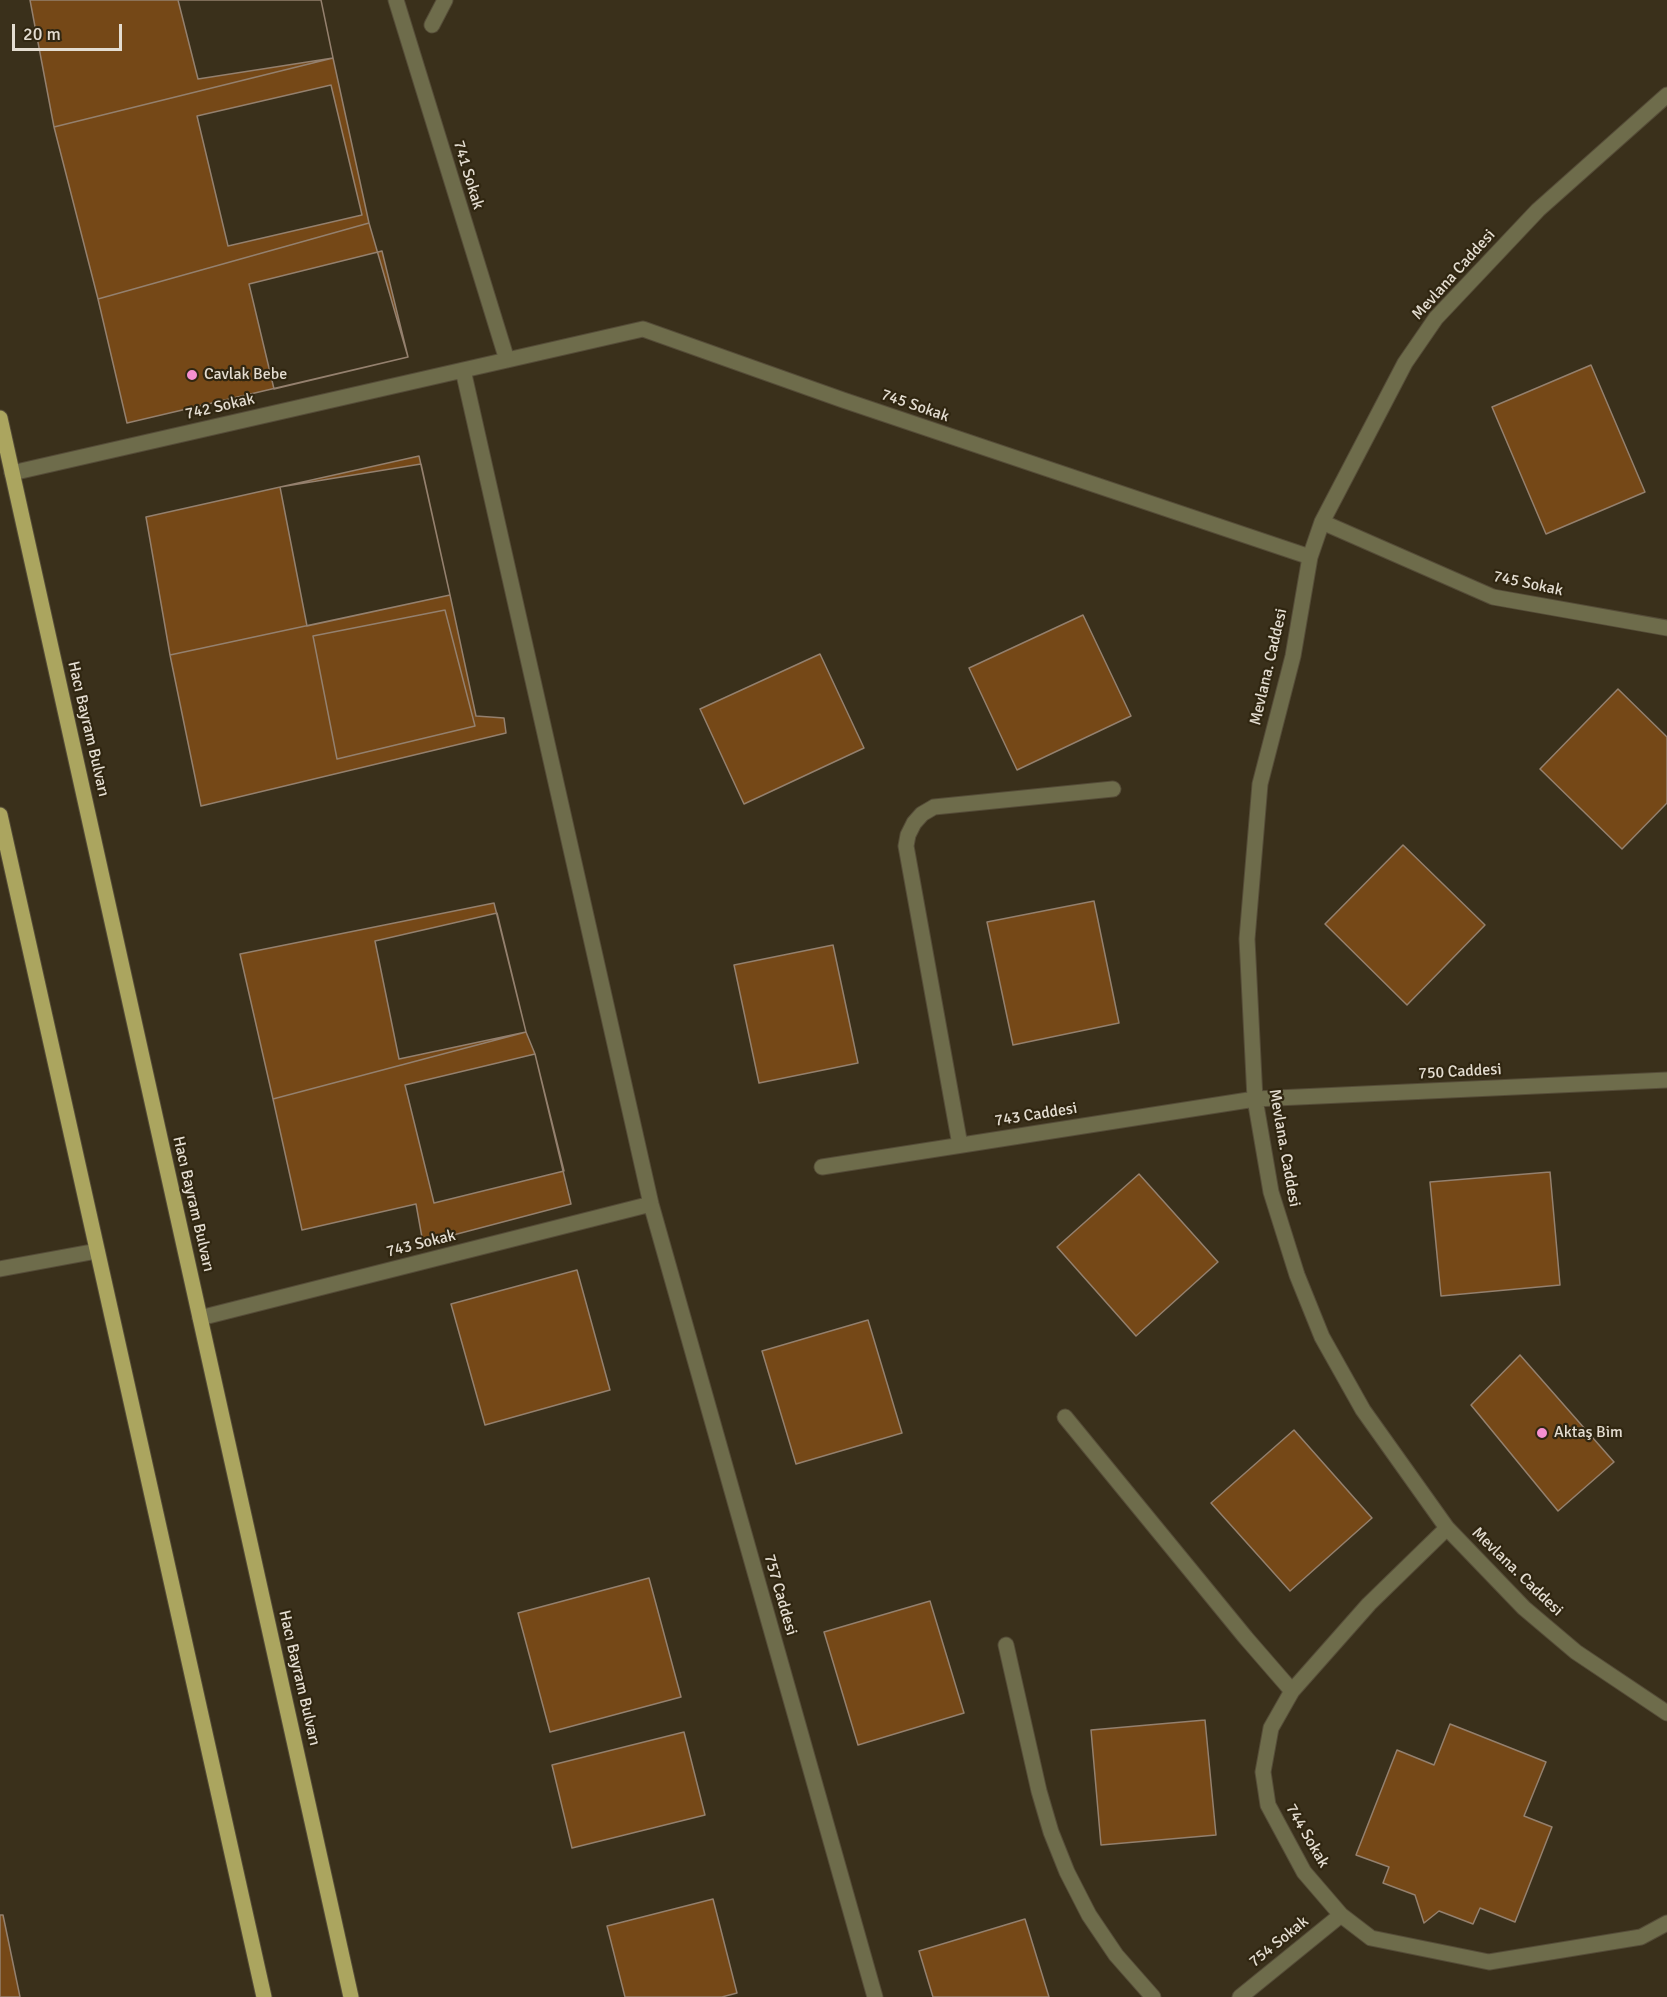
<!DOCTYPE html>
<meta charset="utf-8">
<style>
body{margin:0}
#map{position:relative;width:1667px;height:1997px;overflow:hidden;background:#3a301b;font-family:Signika,sans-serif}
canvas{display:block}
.scale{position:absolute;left:12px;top:24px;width:110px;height:27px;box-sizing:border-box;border:3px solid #e4ddd1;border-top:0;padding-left:8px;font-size:18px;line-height:21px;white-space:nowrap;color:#e4ddd1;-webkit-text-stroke:4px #302611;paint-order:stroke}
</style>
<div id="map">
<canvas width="1667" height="1997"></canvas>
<div class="scale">20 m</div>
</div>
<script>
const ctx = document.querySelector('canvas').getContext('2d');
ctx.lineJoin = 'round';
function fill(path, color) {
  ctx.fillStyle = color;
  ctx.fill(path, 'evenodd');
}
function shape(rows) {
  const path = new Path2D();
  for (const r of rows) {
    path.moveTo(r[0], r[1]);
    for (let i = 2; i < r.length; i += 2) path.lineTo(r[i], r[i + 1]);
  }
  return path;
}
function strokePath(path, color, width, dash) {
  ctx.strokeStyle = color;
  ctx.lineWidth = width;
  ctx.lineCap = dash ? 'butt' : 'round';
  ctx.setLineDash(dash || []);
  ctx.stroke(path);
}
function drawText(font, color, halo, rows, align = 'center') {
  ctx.font = font + ' Signika,sans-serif';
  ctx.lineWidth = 4.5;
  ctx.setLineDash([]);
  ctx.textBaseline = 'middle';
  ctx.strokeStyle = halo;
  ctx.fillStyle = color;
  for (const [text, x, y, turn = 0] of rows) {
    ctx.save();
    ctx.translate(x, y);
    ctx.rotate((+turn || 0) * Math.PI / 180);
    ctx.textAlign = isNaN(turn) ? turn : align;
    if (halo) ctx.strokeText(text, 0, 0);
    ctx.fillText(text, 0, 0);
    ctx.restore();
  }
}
const building = shape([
 [30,0,321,0,333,58,54,127,30,0],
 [178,0,321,0,333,58,198,79,178,0],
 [333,58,369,223,98,299,54,127,333,58],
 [331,85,362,215,228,246,197,116,331,85],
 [369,223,408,357,127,423,98,299,369,223],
 [382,251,408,357,274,389,249,284,382,251],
 [1591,365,1645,492,1546,534,1492,407,1591,365],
 [419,456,450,595,170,655,146,517,419,456],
 [421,464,450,595,307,626,280,487,421,464],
 [450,595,476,716,504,718,506,733,201,806,170,655,450,595],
 [445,610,475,726,337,759,313,636,445,610],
 [445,610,475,726,337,759,313,636,445,610],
 [1083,615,1131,716,1017,770,969,668,1083,615],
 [820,654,864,748,744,804,700,709,820,654],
 [1618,689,1667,737,1667,803,1622,849,1540,769,1618,689],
 [1403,845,1485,925,1407,1005,1325,924,1403,845],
 [1094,901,1119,1023,1013,1045,987,922,1094,901],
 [494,903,526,1032,273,1099,240,954,494,903],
 [497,913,526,1032,399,1059,375,941,497,913],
 [833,945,858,1063,759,1083,734,965,833,945],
 [526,1032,535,1054,571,1204,423,1243,416,1204,302,1230,273,1099,526,1032],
 [535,1054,564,1171,434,1203,405,1085,535,1054],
 [1550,1172,1560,1285,1441,1296,1430,1182,1550,1172],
 [1139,1174,1218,1262,1136,1336,1057,1247,1139,1174],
 [577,1270,610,1390,485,1425,451,1304,577,1270],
 [868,1320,902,1433,796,1464,762,1351,868,1320],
 [1520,1355,1614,1462,1558,1511,1471,1405,1520,1355],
 [1294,1430,1372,1518,1290,1591,1211,1503,1294,1430],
 [649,1578,681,1697,550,1732,518,1613,649,1578],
 [930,1601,964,1713,858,1745,824,1632,930,1601],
 [1205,1720,1216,1835,1101,1845,1091,1730,1205,1720],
 [1450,1724,1546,1762,1524,1816,1552,1827,1515,1922,1480,1908,1473,1924,1439,1911,1424,1923,1415,1895,1383,1883,1389,1867,1356,1855,1397,1750,1434,1765,1450,1724],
 [684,1732,705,1815,572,1848,552,1765,684,1732],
 [713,1899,737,1993,722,1997,625,1997,607,1926,713,1899],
 [0,1915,3,1915,20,1997,0,1997,0,1915],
 [1025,1919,1049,1997,933,1997,919,1951,1025,1919]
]);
const minor = shape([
 [396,0,507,360],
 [432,25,445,0],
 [1667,95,1538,210,1436,318,1405,363,1322,522,1310,557,1293,656,1260,784,1247,939,1255,1099,1271,1192,1297,1275,1322,1337,1363,1410,1447,1528,1524,1608,1576,1652,1667,1713],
 [463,370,651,1204,875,1997],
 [12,473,643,329,843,400,1310,557],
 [1322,522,1493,597,1667,628],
 [960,1145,906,846,908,835,914,823,922,814,934,807,1113,789],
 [822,1167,1255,1099,1667,1080],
 [0,1269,97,1251],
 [200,1318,651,1204],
 [1065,1417,1246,1638,1292,1691],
 [1447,1528,1369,1604,1292,1691,1271,1728,1263,1772,1268,1805,1304,1872,1341,1915,1371,1938,1489,1962,1641,1937,1667,1923],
 [1006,1645,1039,1791,1051,1832,1067,1872,1089,1915,1116,1955,1153,1997],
 [1240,1997,1341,1915]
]);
const major = shape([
 [0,418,351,1997],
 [0,815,264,1997]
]);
const markers = [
 [192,375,6,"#f690d0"],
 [1542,1433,6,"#f690d0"]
];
const streetNames = [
 ["741 Sokak",468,175,73],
 ["Mevlana Caddesi",1454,275,-48],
 ["745 Sokak",915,406,19],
 ["742 Sokak",220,407,-13],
 ["745 Sokak",1528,584,12],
 ["Mevlana. Caddesi",1269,667,-77],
 ["Hacı Bayram Bulvarı",88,729,77],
 ["750 Caddesi",1460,1072,-3],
 ["743 Caddesi",1036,1115,-9],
 ["Mevlana. Caddesi",1284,1148,80],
 ["Hacı Bayram Bulvarı",193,1204,77],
 ["743 Sokak",421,1244,-14],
 ["Mevlana. Caddesi",1517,1572,44],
 ["757 Caddesi",780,1595,74],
 ["Hacı Bayram Bulvarı",299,1678,77],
 ["744 Sokak",1307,1836,60],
 ["754 Sokak",1279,1942,-39]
];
const poiNames = [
 ["Cavlak Bebe",204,375],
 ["Aktaş Bim",1554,1433]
];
fill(building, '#754817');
strokePath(building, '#94806e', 1.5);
strokePath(minor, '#554c38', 17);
strokePath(major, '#554c38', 17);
strokePath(minor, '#6e6c4b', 15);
strokePath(major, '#aba55f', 15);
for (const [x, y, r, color] of markers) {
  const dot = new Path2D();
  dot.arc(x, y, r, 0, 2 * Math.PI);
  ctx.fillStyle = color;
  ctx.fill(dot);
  strokePath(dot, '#302611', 2);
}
drawText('16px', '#e4ddd1', '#302611', streetNames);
drawText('16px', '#e4ddd1', '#302611', poiNames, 'left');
</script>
